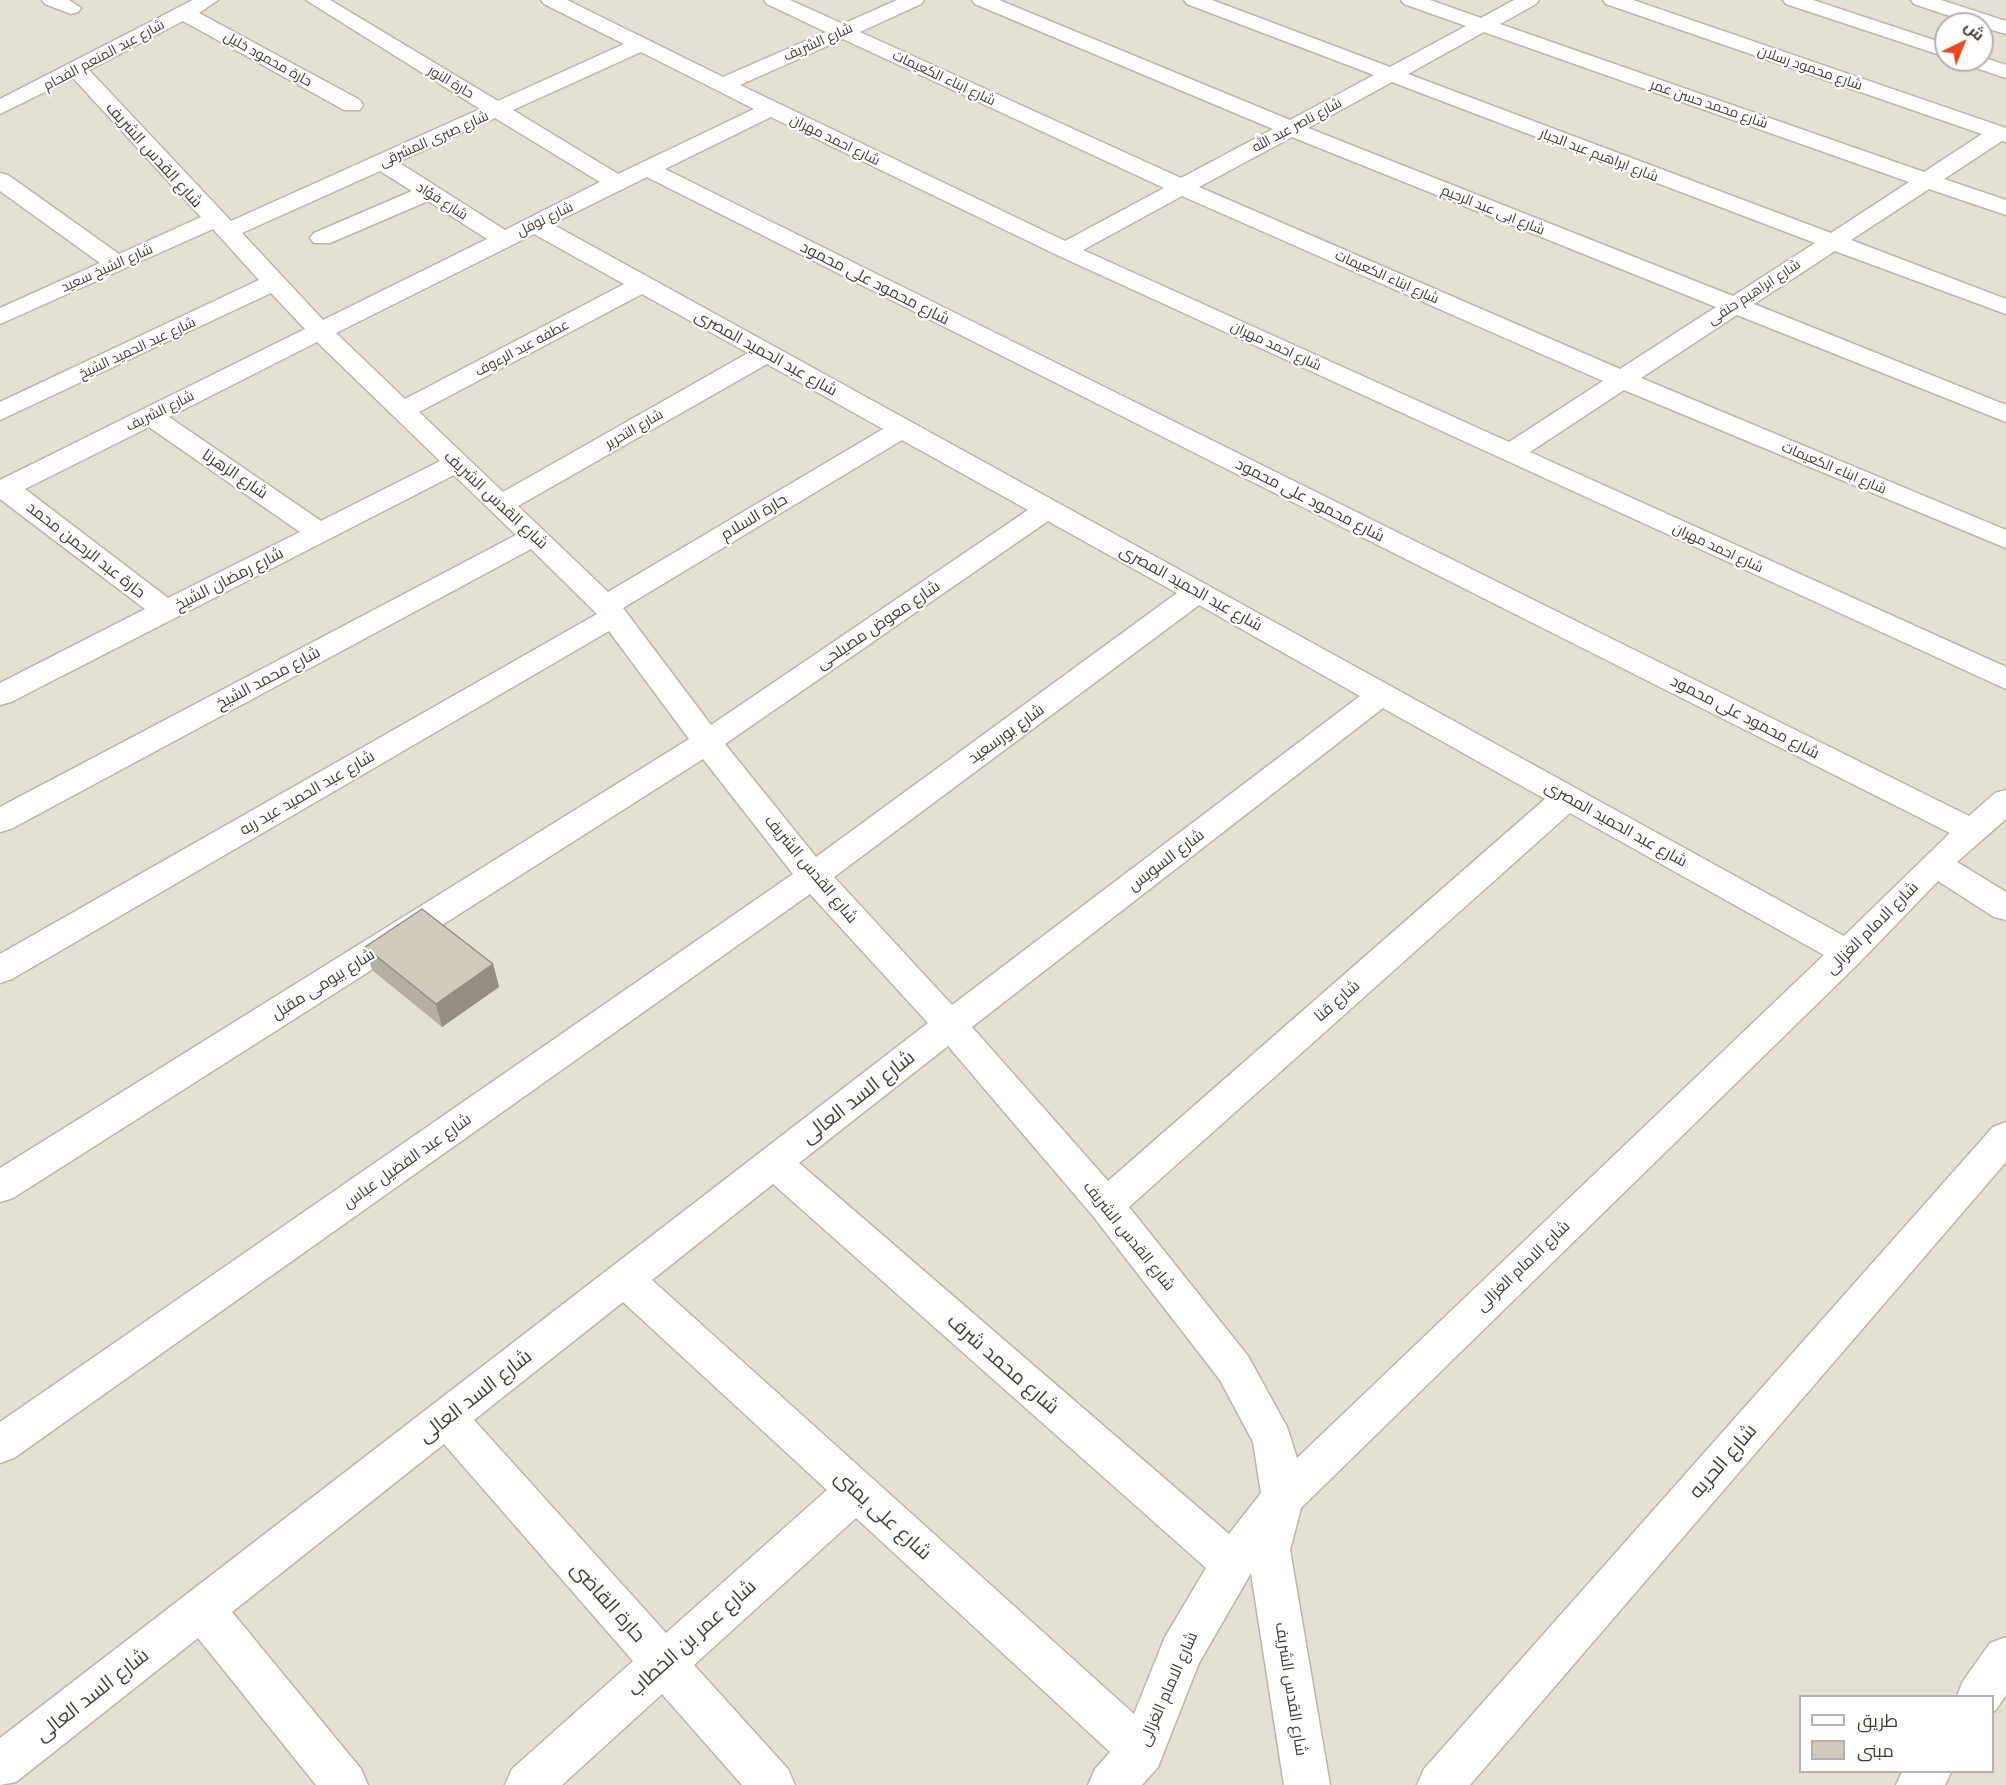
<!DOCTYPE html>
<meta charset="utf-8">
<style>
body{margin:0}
#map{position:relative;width:2006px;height:1785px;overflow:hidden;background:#f1eee5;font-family:"Golos Text",Cairo,sans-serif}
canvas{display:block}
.legend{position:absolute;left:1799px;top:1695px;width:195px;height:78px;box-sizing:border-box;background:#fff;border:2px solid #b4b2ae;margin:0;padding:8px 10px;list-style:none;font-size:18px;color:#433e35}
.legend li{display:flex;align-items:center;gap:12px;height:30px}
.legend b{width:30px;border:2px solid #b4b2ae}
.north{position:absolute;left:1934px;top:12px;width:60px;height:60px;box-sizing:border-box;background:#fff;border:2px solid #b4b2ae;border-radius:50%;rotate:43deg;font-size:16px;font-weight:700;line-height:24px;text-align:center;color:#433e35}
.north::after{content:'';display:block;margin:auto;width:21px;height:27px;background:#ec4722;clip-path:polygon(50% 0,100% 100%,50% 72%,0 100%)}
</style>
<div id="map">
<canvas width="2006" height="1785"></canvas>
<ul class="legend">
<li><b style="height:8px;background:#fff"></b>طريق</li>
<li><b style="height:16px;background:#d2cabc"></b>مبنى</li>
</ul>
<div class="north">ش</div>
</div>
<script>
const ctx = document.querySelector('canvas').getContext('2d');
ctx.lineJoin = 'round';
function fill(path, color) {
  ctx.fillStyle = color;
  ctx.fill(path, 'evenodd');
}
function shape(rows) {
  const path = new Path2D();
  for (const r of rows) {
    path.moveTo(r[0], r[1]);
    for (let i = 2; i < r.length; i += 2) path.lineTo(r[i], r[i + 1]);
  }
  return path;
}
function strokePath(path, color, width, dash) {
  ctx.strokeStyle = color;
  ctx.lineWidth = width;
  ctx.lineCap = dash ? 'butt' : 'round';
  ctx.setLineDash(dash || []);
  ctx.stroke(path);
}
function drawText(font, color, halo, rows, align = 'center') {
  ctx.font = font + ' "Golos Text",Cairo,sans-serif';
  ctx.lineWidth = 4.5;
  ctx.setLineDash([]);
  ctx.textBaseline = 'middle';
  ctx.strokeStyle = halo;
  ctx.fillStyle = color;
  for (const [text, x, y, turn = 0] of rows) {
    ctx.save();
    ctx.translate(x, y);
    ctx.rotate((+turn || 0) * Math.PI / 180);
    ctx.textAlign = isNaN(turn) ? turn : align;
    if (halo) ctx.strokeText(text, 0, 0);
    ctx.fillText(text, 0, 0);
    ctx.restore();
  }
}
const residential = shape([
 [0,0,2006,0,2006,1785,0,1785],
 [1946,24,1982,24,1982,60,1946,60],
 [1800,1696,1992,1696,1992,1772,1800,1772]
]);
const street = shape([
 [42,0,69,0,81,8,78,12,71,14,45,4,42,0],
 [193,0,218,0,199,13,360,100,363,105,360,110,344,110,183,21,89,70,231,221,480,109,306,0,330,0,498,101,624,44,544,4,541,0,567,0,723,77,826,32,767,4,764,0,790,0,843,24,897,0,924,0,921,4,860,32,1181,178,1273,129,975,4,972,0,999,0,1290,120,1374,75,1187,4,1184,0,1212,0,1390,67,1466,26,1404,4,1401,0,1430,0,1481,18,1514,0,1539,0,1536,4,1500,24,1924,172,1982,134,1606,4,1603,0,1633,0,2006,128,2006,142,2002,141,1944,179,2006,200,2006,215,1929,189,1851,240,2006,299,2006,314,1835,251,1754,304,2006,405,2006,422,1737,315,1641,378,2006,530,2006,548,1624,390,1530,452,2006,667,2006,689,1057,255,771,117,665,169,1969,816,1995,793,2006,790,2006,819,1957,862,2006,892,2006,920,1994,917,1938,881,1860,962,1301,1508,1290,1550,1330,1785,1284,1785,1251,1573,1199,1663,1158,1767,1142,1785,1088,1785,1095,1769,1110,1752,856,1518,694,1665,788,1769,795,1785,742,1785,662,1694,562,1785,505,1785,512,1769,633,1661,444,1444,232,1612,361,1769,368,1785,316,1785,198,1638,16,1782,0,1785,0,1738,928,1023,810,894,14,1458,0,1463,0,1422,793,874,703,759,13,1198,0,1202,0,1168,689,739,609,631,12,979,0,983,0,954,597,614,531,549,11,829,0,832,0,807,516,535,454,475,11,702,0,705,0,683,145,609,0,499,0,480,305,329,271,293,0,420,0,402,259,280,213,229,0,324,0,308,100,263,0,191,0,173,8,175,119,254,201,217,73,78,0,114,0,99,193,0],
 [1484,32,1909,182,1831,233,1408,74,1484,32],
 [843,39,1164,188,1065,241,740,85,843,39],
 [641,52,754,109,618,174,513,110,641,52],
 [1392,82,1815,243,1733,296,1308,128,1392,82],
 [495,118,600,182,505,230,398,162,495,118],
 [1292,137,1716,307,1620,369,1199,187,1292,137],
 [380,171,412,191,314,233,310,238,314,243,330,243,428,201,487,239,323,320,242,233,380,171],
 [647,177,1950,833,1844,936,552,224,647,177],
 [1182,196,1603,381,1509,442,1083,250,1182,196],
 [534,234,624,284,405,399,336,333,534,234],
 [642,294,748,353,503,492,419,412,642,294],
 [317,342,440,461,321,521,169,417,317,342],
 [767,364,883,429,608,592,518,506,767,364],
 [149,427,300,532,168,598,25,489,149,427],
 [902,440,1028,510,711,725,623,608,902,440],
 [1048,521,1177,593,816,857,725,744,1048,521],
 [1199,605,1360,696,952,1005,834,877,1199,605],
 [1383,708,1545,799,1108,1181,972,1027,1383,708],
 [1570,813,1824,955,1297,1458,1287,1427,1248,1356,1129,1207,1570,813],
 [948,1046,1093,1216,1220,1380,1253,1442,1261,1493,1229,1534,799,1163,948,1046],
 [773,1184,1206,1568,1165,1637,1134,1714,652,1280,773,1184],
 [623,1302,827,1490,666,1633,474,1420,623,1302],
 [1783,0,1813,0,1946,44,1946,57,1786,4,1783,0],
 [1911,0,1941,0,2006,21,2006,34,1982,27,1982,24,1974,24,1914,4,1911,0],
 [1982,57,2006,65,2006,78,1964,64,1961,60,1982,60,1982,57],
 [2006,1122,2006,1162,1470,1785,1417,1785,1424,1769,1993,1127,2006,1122],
 [2006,1637,2006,1695,1995,1711,1992,1712,1992,1696,1957,1696,1963,1681,1990,1643,2006,1637],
 [1902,1772,1951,1772,1945,1785,1896,1785,1902,1772]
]);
const wall = shape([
 [365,947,493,964,499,987,442,1027,372,970]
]);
const shadedWall = shape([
 [493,964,499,987,442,1027,436,1004]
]);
const building = shape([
 [422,909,493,964,436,1004,365,947,422,909]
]);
const farStreetnames = [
 ["شارع الشريف",818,42,-24],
 ["شارع عبد المنعم الفحام",104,55,-28],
 ["حارة محمود خليل",268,59,29],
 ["شارع محمود رسلان",1810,68,19],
 ["شارع ابناء الكعيمات",944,78,25],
 ["حارة النور",451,82,31],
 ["شارع محمد حسن عمر",1709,104,19],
 ["شارع ناصر عبد الله",1297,125,-28],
 ["شارع صبرى المشرقى",434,139,-24],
 ["شارع احمد مهران",835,140,26],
 ["شارع ابراهيم عبد الجبار",1599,155,21],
 ["شارع فؤاد",442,201,32],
 ["شارع ابى عبد الرحيم",1493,210,22],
 ["شارع نوفل",545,219,-26],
 ["شارع الشيخ سعيد",107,268,-24],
 ["شارع ابناء الكعيمات",1387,277,24],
 ["شارع ابراهيم حنفى",1754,292,-33],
 ["شارع احمد مهران",1276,346,25],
 ["شارع عبد الحميد الشيخ",137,348,-25],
 ["عطفه عبد الرءوف",522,348,-28],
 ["شارع الشريف",160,411,-26],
 ["شارع التحرير",634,429,-30],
 ["شارع ابناء الكعيمات",1834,468,23],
 ["شارع احمد مهران",1718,548,25]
];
const streetNames = [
 ["شارع القدس الشريف",154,155,48],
 ["شارع محمود على محمود",875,283,27],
 ["شارع عبد الحميد المصرى",766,353,29],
 ["شارع الزهرنا",235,474,34],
 ["شارع القدس الشريف",496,500,43],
 ["شارع محمود على محمود",1310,500,27],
 ["حارة السلام",754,517,-31],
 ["حارة عبد الرحمن محمد",86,550,38],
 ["شارع رمضان الشيخ",229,579,-27],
 ["شارع عبد الحميد المصرى",1191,588,29],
 ["شارع معوض مصيلحى",878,625,-34],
 ["شارع محمد الشيخ",268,678,-28],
 ["شارع محمود على محمود",1745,717,27],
 ["شارع بورسعيد",1006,734,-36],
 ["شارع عبد الحميد عبد ربه",307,793,-30],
 ["شارع عبد الحميد المصرى",1616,824,29],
 ["شارع السويس",1166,860,-37],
 ["شارع القدس الشريف",811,869,50],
 ["شارع الامام الغزالى",1872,928,-45],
 ["شارع بيومى مقبل",323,984,-32],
 ["شارع قنا",1337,1001,-41],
 ["شارع عبد الفضيل عباس",407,1161,-35],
 ["شارع القدس الشريف",1129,1236,51],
 ["شارع الامام الغزالى",1523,1266,-44],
 ["شارع الامام الغزالى",1168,1689,-66],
 ["شارع القدس الشريف",1291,1689,81]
];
const nearStreetnames = [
 ["شارع السد العالى",858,1097,-38],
 ["شارع محمد شرف",1003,1364,41],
 ["شارع السد العالى",475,1396,-38],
 ["شارع الحريه",1723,1461,-49],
 ["شارع على يمنى",883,1515,42],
 ["حارة القاضى",608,1602,48],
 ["شارع عمر بن الخطاب",692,1638,-42],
 ["شارع السد العالى",92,1695,-38]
];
fill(residential, '#e5e0d4');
strokePath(street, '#bcb6a9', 3);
fill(street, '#fff');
fill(wall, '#b5aea2');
fill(shadedWall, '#938d84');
fill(building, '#d2cabc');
strokePath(building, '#938d84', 1.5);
drawText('14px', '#433e35', '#fff', farStreetnames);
drawText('16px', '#433e35', '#fff', streetNames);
drawText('20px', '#433e35', '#fff', nearStreetnames);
</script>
